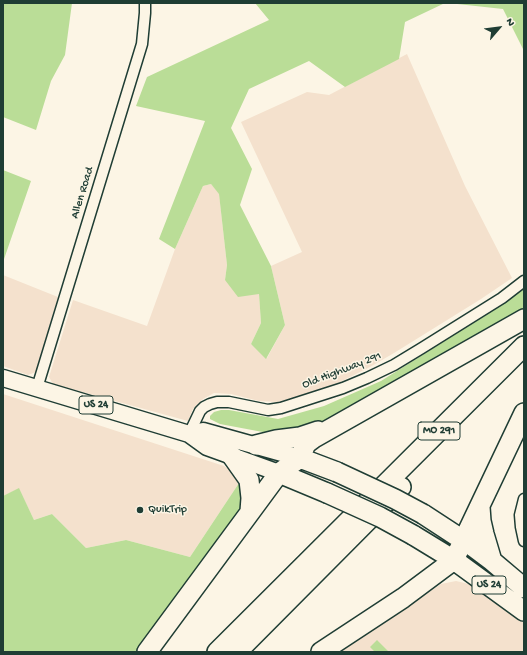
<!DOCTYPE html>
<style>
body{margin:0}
#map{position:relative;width:527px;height:655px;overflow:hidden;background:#fcf5e5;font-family:"Gochi Hand",sans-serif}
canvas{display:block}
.frame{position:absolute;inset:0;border:4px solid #1f3d34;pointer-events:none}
.north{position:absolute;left:479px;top:8px;width:40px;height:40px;-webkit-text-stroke:3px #fcf5e5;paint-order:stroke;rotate:62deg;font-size:11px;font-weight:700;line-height:16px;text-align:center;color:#1f3d34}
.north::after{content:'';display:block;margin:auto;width:14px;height:18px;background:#1f3d34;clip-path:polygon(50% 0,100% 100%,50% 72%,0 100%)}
</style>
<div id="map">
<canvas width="527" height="655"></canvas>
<div class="frame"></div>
<div class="north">N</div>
</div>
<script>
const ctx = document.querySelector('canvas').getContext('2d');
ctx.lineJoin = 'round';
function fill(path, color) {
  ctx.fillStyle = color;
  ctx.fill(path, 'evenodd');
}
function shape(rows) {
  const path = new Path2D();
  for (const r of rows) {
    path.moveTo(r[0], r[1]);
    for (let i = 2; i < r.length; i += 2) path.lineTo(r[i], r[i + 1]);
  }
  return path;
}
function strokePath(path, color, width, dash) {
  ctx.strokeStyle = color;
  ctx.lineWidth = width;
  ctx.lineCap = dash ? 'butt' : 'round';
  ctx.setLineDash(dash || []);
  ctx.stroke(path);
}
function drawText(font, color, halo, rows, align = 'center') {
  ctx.font = font + ' "Gochi Hand",sans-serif';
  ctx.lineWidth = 3;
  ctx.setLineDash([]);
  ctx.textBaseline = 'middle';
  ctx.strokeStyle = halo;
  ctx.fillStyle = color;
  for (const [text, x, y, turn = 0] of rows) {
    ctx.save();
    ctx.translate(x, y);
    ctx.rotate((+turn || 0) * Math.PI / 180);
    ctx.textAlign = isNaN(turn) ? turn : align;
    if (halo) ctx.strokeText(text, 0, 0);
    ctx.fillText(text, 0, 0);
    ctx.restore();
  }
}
const built = shape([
 [407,54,465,186,512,278,481,299,394,353,370,367,328,388,278,402,259,401,231,394,214,393,203,399,193,409,188,421,53,384,49,377,73,300,147,326,175,249,203,186,211,184,219,193,227,265,225,280,259,293,261,323,251,344,267,358,285,325,271,266,302,252,241,122,307,92,329,95],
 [3,275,58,297,36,372,28,375,3,366],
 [3,394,224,466,234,473,239,483,190,557,126,540,86,548,52,514,34,520,19,489,3,496],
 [456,581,473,585,524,623,524,652,340,652,441,584]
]);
const green = shape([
 [3,3,39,3,40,4,72,3,65,55,51,81,36,130,3,117],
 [255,3,445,3,405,22,399,59,345,87,309,61,249,89,231,128,252,169,240,205,271,266,285,325,266,359,251,344,261,323,259,294,238,297,225,280,227,265,219,194,211,184,203,186,175,249,159,239,205,121,136,106,147,77,269,20],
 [448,3,524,3,524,51,503,9],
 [3,170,31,181,3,262],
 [524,289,524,310,382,393,322,423,296,431,268,433,220,424,210,419,210,416,214,412,221,410,229,410,278,419,324,406,381,381,494,310],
 [239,483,245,503,139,652,3,652,3,496,19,488,34,520,52,514,86,548,126,540,190,557],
 [377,640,389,652,375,652,370,647]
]);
const street = shape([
 [37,388,142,44,145,13,145,3],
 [189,434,200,411,204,407,210,404,217,402,229,402,268,410,281,408,343,388,367,378,394,365,422,348,502,298,524,281],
 [524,499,520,515,521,527,524,541]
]);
const primary = shape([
 [3,378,189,434,207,447,279,473],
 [189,434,203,431,300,458]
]);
const highway = shape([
 [256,445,276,440,300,437,318,431],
 [232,456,249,480,251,498,250,511],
 [300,458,337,472],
 [279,473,327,493],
 [480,507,481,521,484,534,492,561],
 [423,514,472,546,492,561,524,588],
 [413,535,454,560,524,611],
 [147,652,279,473,300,458,306,444,314,438,524,319],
 [217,652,524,346],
 [237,652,401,487],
 [321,652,403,598,454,560,524,413]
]);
const highwayBridge = shape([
 [337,472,395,499,423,514],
 [327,493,380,517,413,535]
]);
const markers = [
 [140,510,4,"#1f3d34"]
];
const shields = [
 [96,405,34],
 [439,431,42],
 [489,585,34]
];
const shieldNames = [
 ["US 24",96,405],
 ["MO 291",439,431],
 ["US 24",489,585]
];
const streetNames = [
 ["Allen Road",83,193,-73],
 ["Old Highway 291",342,371,-21]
];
const poiNames = [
 ["QuikTrip",148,510]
];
fill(built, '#f4e1cd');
fill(green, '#badd97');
strokePath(street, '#1f3d34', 13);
strokePath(primary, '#1f3d34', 19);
strokePath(highway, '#1f3d34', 22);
strokePath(street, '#fcf5e5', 10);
strokePath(primary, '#fcf5e5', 16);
strokePath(highway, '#fcf5e5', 19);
strokePath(highwayBridge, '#1f3d34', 22, []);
strokePath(highwayBridge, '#fcf5e5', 19);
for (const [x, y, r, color] of markers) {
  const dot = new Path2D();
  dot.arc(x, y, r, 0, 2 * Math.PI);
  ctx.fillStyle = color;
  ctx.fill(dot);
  strokePath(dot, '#fcf5e5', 1.5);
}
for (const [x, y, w] of shields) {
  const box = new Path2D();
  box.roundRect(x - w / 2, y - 9, w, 18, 3);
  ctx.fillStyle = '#fcf5e5';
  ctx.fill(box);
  strokePath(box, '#1f3d34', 1);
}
drawText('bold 11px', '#1f3d34', null, shieldNames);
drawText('12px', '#1f3d34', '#fcf5e5', streetNames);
drawText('12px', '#1f3d34', '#fcf5e5', poiNames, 'left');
</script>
